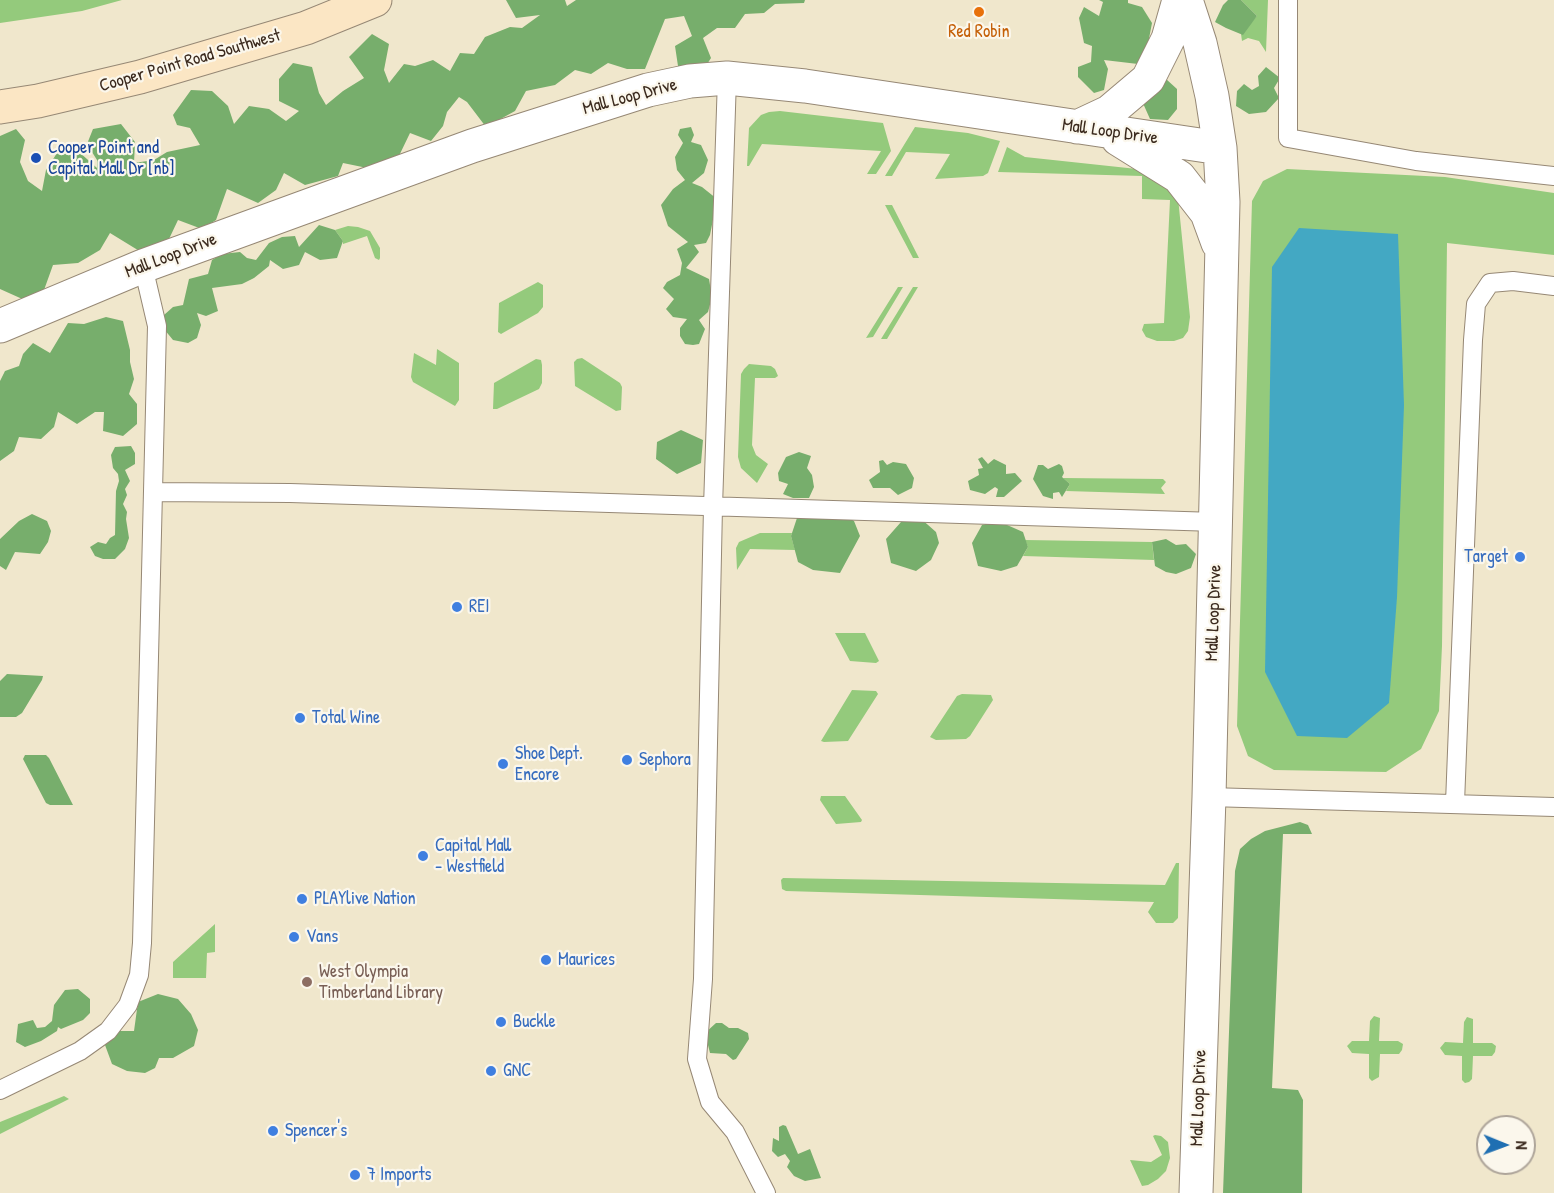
<!DOCTYPE html>
<style>
body{margin:0}
#map{position:relative;width:1554px;height:1193px;overflow:hidden;background:#f0e7cc;font-family:"Patrick Hand",sans-serif}
canvas{display:block}
.north{position:absolute;left:1476px;top:1115px;width:60px;height:60px;box-sizing:border-box;background:#fbf7ec;border:2px solid #aea59a;border-radius:50%;rotate:91deg;font-size:16px;font-weight:700;line-height:24px;text-align:center;color:#3b2a1e}
.north::after{content:'';display:block;margin:auto;width:21px;height:27px;background:#1f6fb2;clip-path:polygon(50% 0,100% 100%,50% 72%,0 100%)}
</style>
<div id="map">
<canvas width="1554" height="1193"></canvas>
<div class="north">N</div>
</div>
<script>
const ctx = document.querySelector('canvas').getContext('2d');
ctx.lineJoin = 'round';
function fill(path, color) {
  ctx.fillStyle = color;
  ctx.fill(path, 'evenodd');
}
function shape(rows) {
  const path = new Path2D();
  for (const r of rows) {
    path.moveTo(r[0], r[1]);
    for (let i = 2; i < r.length; i += 2) path.lineTo(r[i], r[i + 1]);
  }
  return path;
}
function strokePath(path, color, width, dash) {
  ctx.strokeStyle = color;
  ctx.lineWidth = width;
  ctx.lineCap = dash ? 'butt' : 'round';
  ctx.setLineDash(dash || []);
  ctx.stroke(path);
}
function drawText(font, color, halo, rows, align = 'center') {
  ctx.font = font + ' "Patrick Hand",sans-serif';
  ctx.lineWidth = 4.5;
  ctx.setLineDash([]);
  ctx.textBaseline = 'middle';
  ctx.strokeStyle = halo;
  ctx.fillStyle = color;
  for (const [text, x, y, turn = 0] of rows) {
    ctx.save();
    ctx.translate(x, y);
    ctx.rotate((+turn || 0) * Math.PI / 180);
    ctx.textAlign = isNaN(turn) ? turn : align;
    if (halo) ctx.strokeText(text, 0, 0);
    ctx.fillText(text, 0, 0);
    ctx.restore();
  }
}
const green = shape([
 [0,0,122,0,82,11,0,23],
 [1241,0,1268,0,1266,52,1259,41,1248,38,1242,41,1241,34,1257,16],
 [780,111,883,123,891,151,876,174,867,174,881,151,762,144,749,166,747,166,749,128,761,115,769,112],
 [915,127,968,133,1000,141,988,173,983,176,935,179,950,154,906,152,892,176,885,176],
 [1007,147,1025,157,1137,169,1177,188,1190,317,1188,331,1183,338,1174,341,1157,341,1146,337,1142,330,1144,324,1164,323,1170,200,1142,199,1142,176,998,172],
 [1287,169,1445,177,1554,193,1554,255,1447,243,1442,646,1439,711,1421,749,1386,772,1274,770,1248,756,1237,726,1252,201,1263,181],
 [885,205,892,205,919,258,913,258],
 [348,226,358,227,370,231,380,248,380,258,379,260,375,258,367,236,343,244,343,241,335,230],
 [538,282,543,285,543,307,538,313,501,334,498,332,499,303],
 [898,287,903,287,873,337,866,338],
 [913,287,918,287,887,339,881,339],
 [437,349,459,363,459,400,455,406,413,382,411,377,414,353,436,365],
 [582,358,620,383,622,387,621,410,616,411,575,386,574,362,577,359],
 [536,359,541,360,542,365,542,383,539,389,497,409,493,409,494,383],
 [749,364,771,366,775,369,778,376,775,378,755,378,752,445,756,455,768,464,757,483,741,468,738,457,741,374,744,369],
 [1063,478,1163,479,1166,482,1161,488,1165,494,1066,491,1070,484],
 [760,533,792,533,791,536,795,550,750,549,737,570,736,548,739,542],
 [1025,540,1152,542,1154,560,1023,556,1028,547],
 [835,633,865,633,879,661,876,663,850,661],
 [852,690,876,691,878,694,848,741,824,742,821,741],
 [962,694,991,695,993,700,970,736,966,739,936,740,930,737,957,696],
 [821,796,845,796,862,820,861,822,836,824,820,800],
 [1176,863,1179,863,1178,918,1173,923,1156,923,1148,912,1154,902,786,891,782,889,781,880,783,878,1165,885],
 [215,924,215,952,207,953,206,978,173,978,173,962],
 [1374,1016,1380,1018,1379,1041,1398,1041,1403,1044,1402,1050,1399,1054,1380,1054,1379,1077,1372,1081,1369,1078,1369,1054,1352,1053,1347,1046,1352,1041,1369,1041,1370,1021],
 [1467,1017,1473,1019,1473,1043,1492,1043,1496,1046,1495,1052,1492,1056,1473,1056,1472,1079,1469,1082,1465,1083,1462,1080,1462,1056,1445,1055,1440,1048,1445,1042,1463,1043,1464,1022],
 [64,1096,69,1099,0,1134,0,1122],
 [1155,1135,1161,1136,1168,1142,1170,1158,1166,1171,1158,1179,1148,1185,1142,1186,1130,1160,1151,1162,1162,1155,1153,1136]
]);
const forest = shape([
 [506,0,565,0,567,6,576,0,805,0,804,3,775,4,764,13,745,14,735,28,717,28,703,38,711,58,702,72,678,66,675,46,692,36,684,16,665,19,645,69,627,69,608,63,591,74,575,70,555,85,526,91,515,111,486,127,467,102,459,97,447,112,443,126,431,141,410,133,397,160,377,170,343,163,338,176,305,185,284,173,276,190,258,203,227,189,216,220,202,229,178,220,169,239,141,252,110,233,100,250,78,263,53,265,44,290,29,302,0,289,0,136,16,129,25,140,20,162,28,181,42,191,46,170,57,153,78,151,97,168,97,160,87,144,93,129,121,124,135,142,134,163,154,160,167,152,200,145,190,128,177,125,173,115,191,90,212,91,228,106,234,124,249,106,269,109,286,121,299,111,279,101,279,79,293,63,312,67,319,93,326,105,343,91,364,78,349,57,372,34,389,44,384,70,389,83,404,64,415,66,433,60,450,71,460,53,474,54,485,37,510,27,522,28,540,15,516,18],
 [1099,0,1128,0,1128,3,1142,7,1152,23,1147,49,1138,64,1104,60,1108,69,1104,90,1094,93,1078,77,1078,67,1091,62,1092,46,1084,43,1079,18,1084,7,1099,16,1103,2],
 [1228,0,1241,0,1257,16,1243,35,1226,28,1215,22,1223,5],
 [1266,67,1280,78,1274,88,1279,98,1266,112,1249,114,1236,106,1237,91,1244,84,1252,90,1259,86,1258,76],
 [1166,79,1177,89,1177,109,1168,120,1150,119,1142,101],
 [691,127,694,135,691,142,701,145,708,160,704,173,692,183,702,187,717,199,710,235,706,243,694,245,699,252,686,268,709,279,712,297,708,312,699,320,705,329,699,344,693,345,685,344,680,336,680,328,687,319,673,317,666,309,674,299,663,288,667,282,680,275,682,263,677,249,688,242,668,226,661,205,673,189,685,180,677,170,675,157,683,143,678,135,680,129],
 [319,225,335,230,343,241,337,258,320,260,305,252,299,265,283,269,270,260,269,266,254,278,242,284,212,288,218,311,206,316,197,313,201,325,197,338,188,343,173,340,164,329,164,315,173,307,183,305,189,279,208,274,212,260,222,254,240,252,247,258,256,260,269,243,282,237,295,236,299,247],
 [106,317,123,321,130,350,130,362,134,379,129,394,137,404,137,424,123,436,103,431,104,412,95,412,77,424,58,412,54,427,41,439,19,437,14,451,0,461,0,381,5,371,19,366,23,354,33,343,50,353,68,323,84,324],
 [681,430,703,440,701,463,677,474,656,459,657,442],
 [131,446,135,453,135,464,125,470,130,481,125,489,127,495,123,504,127,512,126,519,129,538,125,549,115,559,103,559,95,556,90,547,98,542,106,544,110,538,115,535,116,491,119,481,118,474,113,468,111,455,115,447],
 [799,452,811,456,807,468,812,475,814,487,809,498,793,498,783,494,788,484,779,481,778,473,786,457],
 [982,457,988,464,994,459,1006,465,1006,474,1015,473,1022,481,1004,497,996,497,998,489,995,487,985,494,970,490,968,481,979,475,978,469,983,468,978,459],
 [883,460,887,465,893,462,906,464,914,478,912,488,898,495,890,488,873,488,869,480,880,472,879,461],
 [1059,464,1062,466,1064,473,1062,477,1070,484,1062,497,1059,492,1053,493,1053,499,1043,496,1033,479,1038,465,1043,465,1048,469],
 [830,505,854,521,860,536,840,573,813,570,798,562,791,536,797,518],
 [32,514,47,521,51,531,48,542,40,554,15,552,6,570,0,566,0,539,19,521],
 [919,517,936,532,939,543,931,560,916,571,891,563,886,539,901,522],
 [998,521,1023,532,1028,547,1017,566,1001,571,978,566,972,543,982,525],
 [1166,539,1176,545,1186,544,1196,554,1191,568,1176,574,1166,572,1155,566,1152,542],
 [7,674,43,676,42,680,22,713,16,717,0,717,0,681],
 [25,755,46,755,49,758,73,805,50,805,46,803,23,759],
 [1300,822,1308,825,1312,834,1283,834,1272,1088,1298,1090,1303,1100,1302,1193,1223,1193,1235,871,1240,849,1251,839,1265,831],
 [78,989,90,999,90,1013,83,1020,61,1029,58,1027,57,1031,41,1041,25,1047,16,1042,18,1024,33,1020,37,1028,45,1027,52,1021,54,1005,65,990],
 [158,994,178,999,191,1014,198,1030,194,1046,173,1058,159,1058,155,1068,145,1073,127,1071,112,1064,105,1045,115,1031,134,1031,138,1002],
 [716,1023,722,1023,729,1028,738,1028,748,1033,749,1039,736,1059,733,1060,726,1054,710,1053,705,1033],
 [783,1125,786,1126,798,1154,810,1149,821,1178,805,1181,794,1176,787,1167,790,1161,785,1154,778,1157,772,1151,773,1138,779,1141,779,1127]
]);
const water = shape([
 [1299,228,1398,234,1404,405,1397,597,1389,703,1347,738,1297,736,1265,672,1272,267]
]);
const service = shape([
 [1288,0,1288,138,1416,161,1554,176],
 [727,78,713,507,703,979,697,1059,710,1102,735,1132,766,1193],
 [154,492,290,493,1216,522],
 [1209,797,1554,807],
 [1455,803,1473,340,1476,304,1490,283,1513,281,1554,286],
 [0,1090,80,1051,108,1031,128,1005,139,975,142,943,144,863,157,326,143,266]
]);
const minor = shape([
 [1186,0,1200,43,1212,96,1220,148,1223,202,1209,797,1196,1193],
 [1077,127,1109,112,1148,79,1168,39,1179,0],
 [1118,139,1179,177,1207,213,1218,243],
 [0,326,143,266,472,146,648,90,690,81,727,78,805,86,1220,148]
]);
const secondary = shape([
 [0,107,38,101,140,77,306,28,375,0]
]);
const markers = [
 [979,12,6,"#e8710a"],
 [36,158,6,"#1a4fb4"],
 [1520,557,6,"#3f7fe0"],
 [457,607,6,"#3f7fe0"],
 [300,718,6,"#3f7fe0"],
 [627,760,6,"#3f7fe0"],
 [503,764,6,"#3f7fe0"],
 [423,856,6,"#3f7fe0"],
 [302,899,6,"#3f7fe0"],
 [294,937,6,"#3f7fe0"],
 [546,960,6,"#3f7fe0"],
 [307,982,6,"#8d6e63"],
 [501,1022,6,"#3f7fe0"],
 [491,1071,6,"#3f7fe0"],
 [273,1131,6,"#3f7fe0"],
 [355,1175,6,"#3f7fe0"]
];
const foodNames = [
 ["Red Robin",979,32]
];
const streetNames = [
 ["Cooper Point Road Southwest",190,61,-16],
 ["Mall Loop Drive",630,97,-15],
 ["Mall Loop Drive",1110,132,8],
 ["Mall Loop Drive",171,256,-21],
 ["Mall Loop Drive",1214,613,-88],
 ["Mall Loop Drive",1199,1098,-88]
];
const transitNames = [
 ["Cooper Point and",48,148],
 ["Capital Mall Dr [nb]",48,169]
];
const shopNames = [
 ["Target",1508,557,"right"],
 ["REI",469,607],
 ["Total Wine",312,718],
 ["Shoe Dept.",515,754],
 ["Encore",515,775],
 ["Sephora",639,760],
 ["Capital Mall",435,846],
 ["- Westfield",435,867],
 ["PLAYlive Nation",314,899],
 ["Vans",306,937],
 ["Maurices",558,960],
 ["Buckle",513,1022],
 ["GNC",503,1071],
 ["Spencer's",285,1131],
 ["7 Imports",367,1175]
];
const educationNames = [
 ["West Olympia",319,972],
 ["Timberland Library",319,993]
];
fill(green, '#94ca7c');
fill(forest, '#77ae6c');
fill(water, '#43a8c3');
strokePath(service, '#968875', 20);
strokePath(minor, '#968875', 35);
strokePath(secondary, '#968875', 35);
strokePath(service, '#fff', 18);
strokePath(minor, '#fff', 33);
strokePath(secondary, '#fbe6c4', 33);
for (const [x, y, r, color] of markers) {
  const dot = new Path2D();
  dot.arc(x, y, r, 0, 2 * Math.PI);
  ctx.fillStyle = color;
  ctx.fill(dot);
  strokePath(dot, '#fbf7ec', 2);
}
drawText('18px', '#c56008', '#fbf7ec', foodNames);
drawText('18px', '#3b2a1e', '#fbf7ec', streetNames);
drawText('18px', '#164399', '#fbf7ec', transitNames, 'left');
drawText('18px', '#366cbe', '#fbf7ec', shopNames, 'left');
drawText('18px', '#785e54', '#fbf7ec', educationNames, 'left');
</script>
